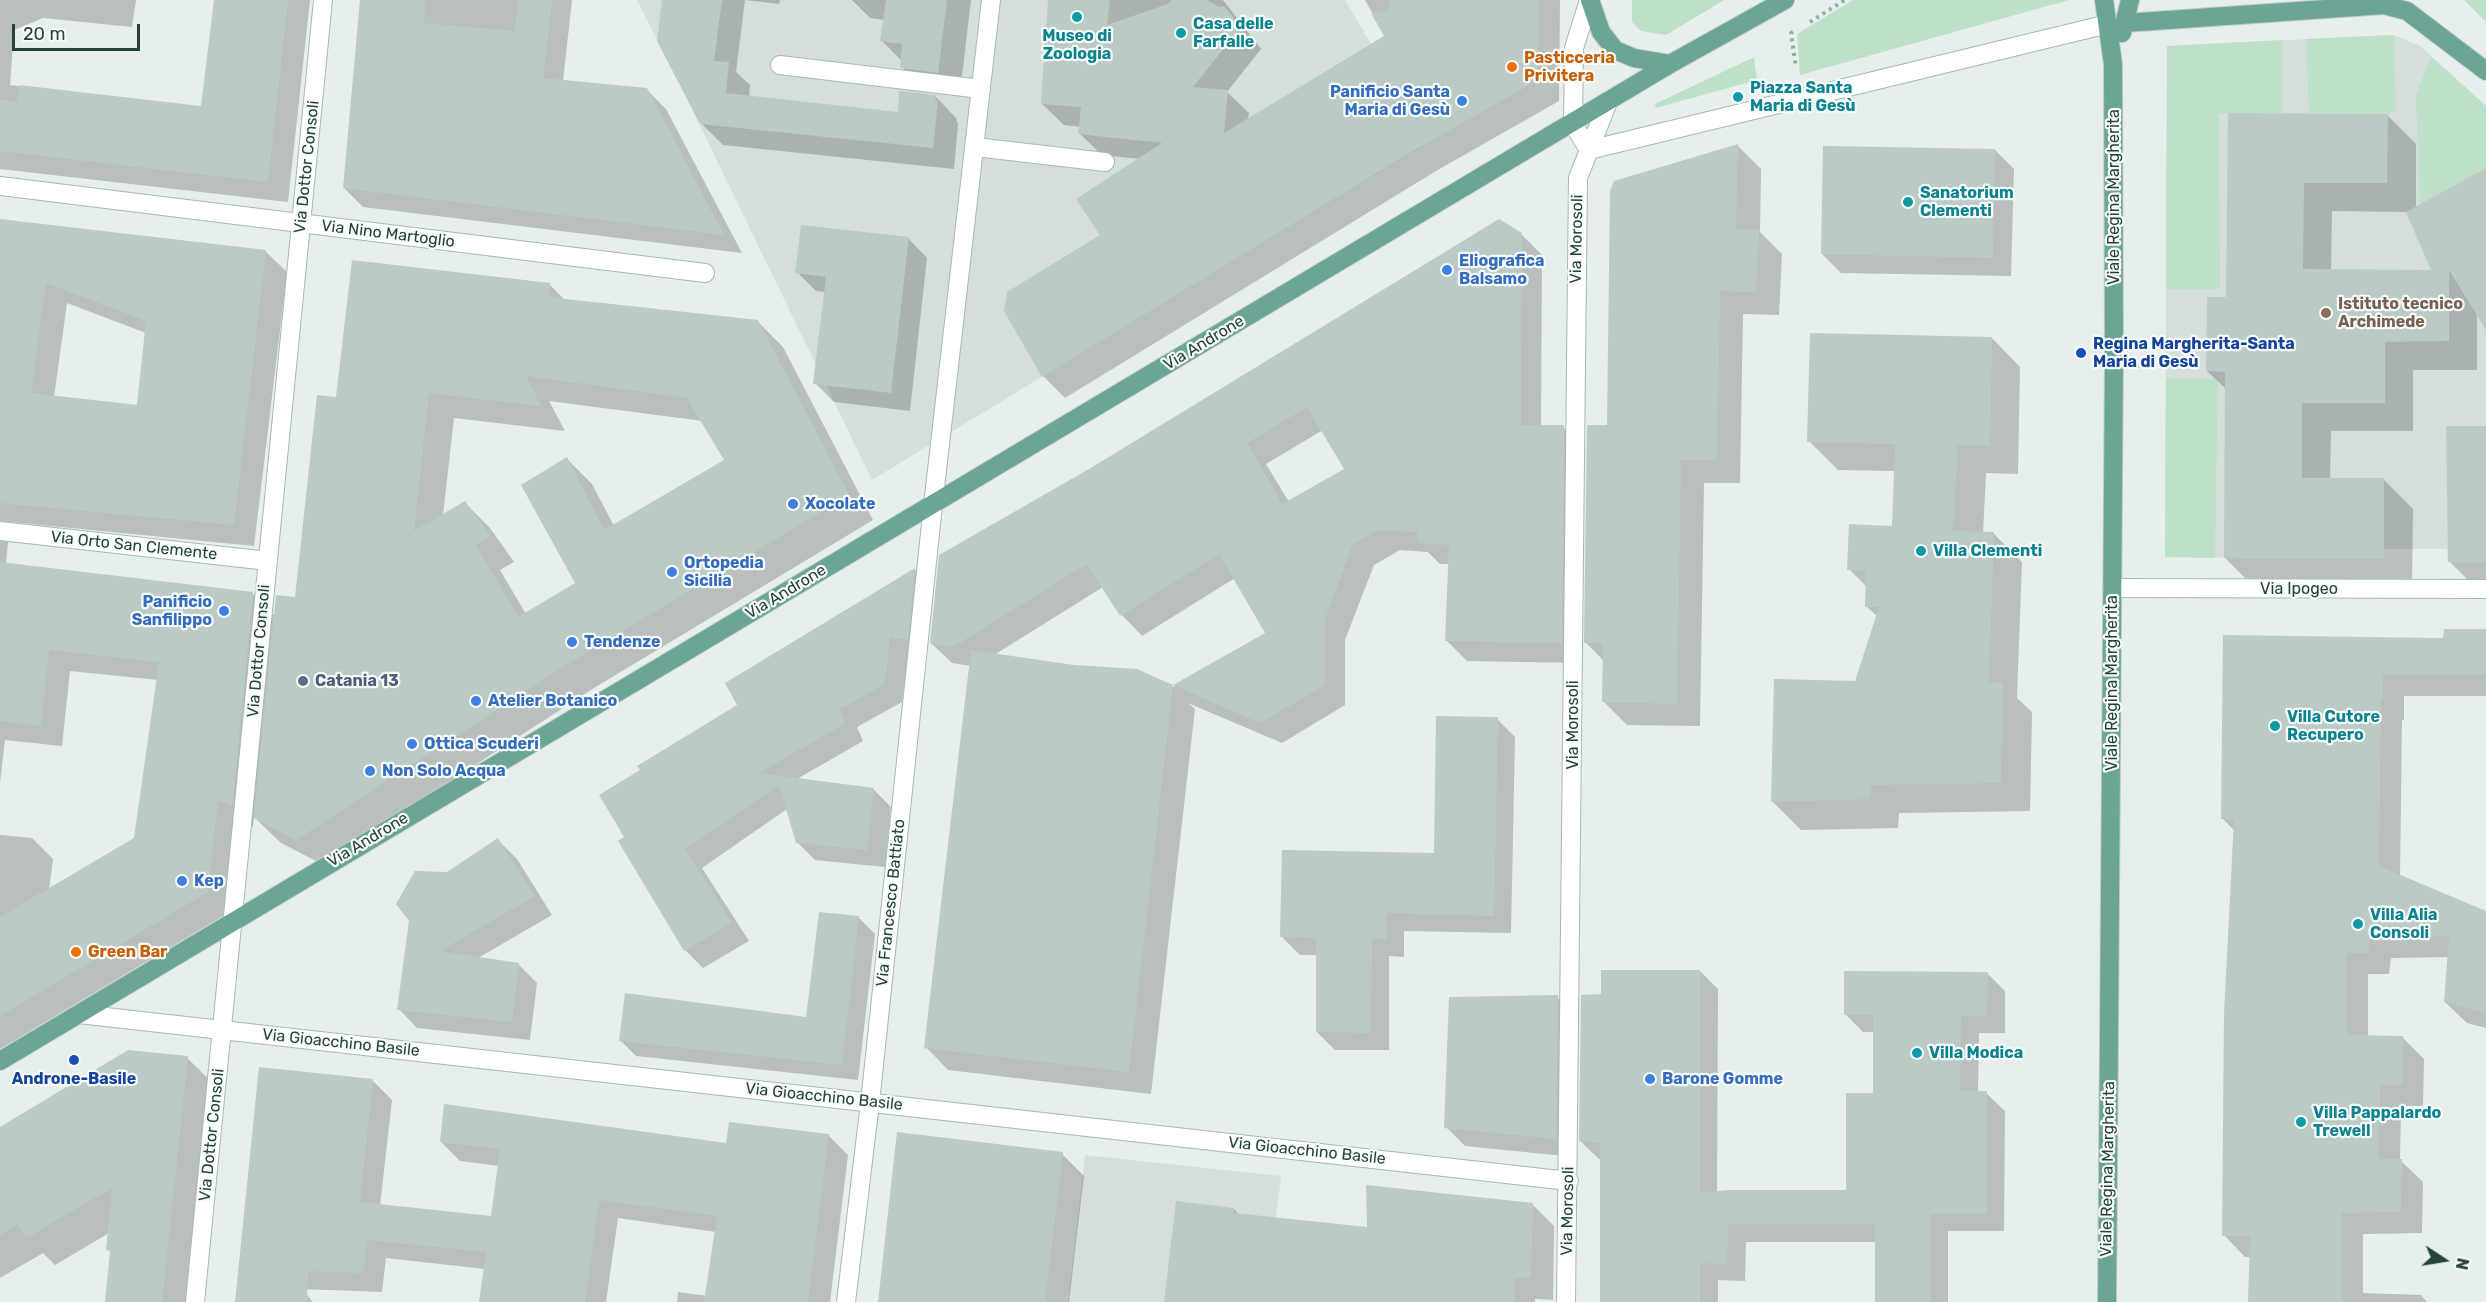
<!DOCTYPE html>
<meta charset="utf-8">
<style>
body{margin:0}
#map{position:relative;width:2486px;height:1302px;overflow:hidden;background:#e6efeb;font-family:Rubik,sans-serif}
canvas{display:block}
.north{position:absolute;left:2414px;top:1230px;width:60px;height:60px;-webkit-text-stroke:4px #f7fbf9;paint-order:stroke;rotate:102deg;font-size:16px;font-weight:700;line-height:24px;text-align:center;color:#24423a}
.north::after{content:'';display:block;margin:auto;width:21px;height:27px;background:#24423a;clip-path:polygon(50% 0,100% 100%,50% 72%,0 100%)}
.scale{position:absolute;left:12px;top:24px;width:128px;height:27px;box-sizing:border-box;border:3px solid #24423a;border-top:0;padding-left:8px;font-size:18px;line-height:21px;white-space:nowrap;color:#24423a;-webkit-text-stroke:4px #f7fbf9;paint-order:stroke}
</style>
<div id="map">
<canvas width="2486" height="1302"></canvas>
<div class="north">N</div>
<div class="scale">20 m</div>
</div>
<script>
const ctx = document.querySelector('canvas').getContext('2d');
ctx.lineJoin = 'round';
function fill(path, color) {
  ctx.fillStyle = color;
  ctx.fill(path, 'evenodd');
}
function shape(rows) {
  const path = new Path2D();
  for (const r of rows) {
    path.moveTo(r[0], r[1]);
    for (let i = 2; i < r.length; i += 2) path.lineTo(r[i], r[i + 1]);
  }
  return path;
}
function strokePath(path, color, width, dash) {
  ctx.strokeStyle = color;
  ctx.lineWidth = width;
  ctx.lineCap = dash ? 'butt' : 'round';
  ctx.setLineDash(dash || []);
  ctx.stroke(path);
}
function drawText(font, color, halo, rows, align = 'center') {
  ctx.font = font + ' Rubik,sans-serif';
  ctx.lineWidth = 4.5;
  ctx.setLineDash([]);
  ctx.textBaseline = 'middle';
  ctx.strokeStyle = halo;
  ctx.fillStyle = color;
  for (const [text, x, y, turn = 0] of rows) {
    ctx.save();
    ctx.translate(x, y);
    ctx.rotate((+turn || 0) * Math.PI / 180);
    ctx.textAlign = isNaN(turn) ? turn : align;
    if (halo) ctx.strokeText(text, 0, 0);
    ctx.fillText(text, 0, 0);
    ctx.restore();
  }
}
const built = shape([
 [637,0,1345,0,1429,142,872,480,686,97],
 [2394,35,2420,46,2486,106,2486,562,2448,562,2447,549,2384,549,2384,559,2165,557,2167,46],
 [1085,1155,1281,1176,1266,1302,1068,1302]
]);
const green = shape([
 [1632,0,1724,0,1666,35,1641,31,1632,22],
 [1853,0,2069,0,1800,75,1797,34],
 [2464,0,2486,0,2486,22],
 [2394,35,2396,111,2388,114,2309,113,2306,39],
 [2282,40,2282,113,2219,114,2220,289,2166,289,2167,46],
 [2431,56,2486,106,2486,168,2420,205,2416,96],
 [1754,57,1757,80,1656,108,1655,104],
 [2166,378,2218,379,2215,558,2165,557]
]);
const shadow = shape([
 [0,0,136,0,132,27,43,18,14,30,10,85,203,108,215,0,310,0,288,202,0,169],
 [362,0,572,0,563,81,646,89,666,109,742,253,363,207,344,188],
 [664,0,780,0,779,4,745,0,736,72,750,85,749,97,899,113,935,96,956,118,958,124,954,169,723,145,701,123],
 [852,0,971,0,960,93,924,89,902,67,902,61,882,41,885,20,870,18],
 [1049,0,1223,0,1261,49,1227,92,1249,113,1248,120,1386,37,1365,0,1560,0,1559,101,1436,171,1065,398,1043,376,1103,235,1140,159,1102,155,1080,134,1081,127,1064,125,1042,104],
 [2229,115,2387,115,2416,144,2416,208,2486,169,2486,294,2477,299,2477,370,2413,370,2413,431,2331,431,2330,480,2384,480,2413,509,2412,587,2254,587,2225,558,2227,390,2207,371,2227,298],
 [2332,211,2407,212,2433,271,2331,271],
 [1738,146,1761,169,1760,232,1782,254,1779,315,1743,314,1740,483,1704,483,1700,726,1627,725,1603,701,1604,661,1586,643,1608,427],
 [1995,150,2014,169,2011,276,1841,273,1822,254],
 [0,220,265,251,287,272,254,546,10,522,6,564,253,594,275,616,297,599,337,399,549,284,565,300,757,321,783,347,873,520,594,688,322,864,281,843,254,817,253,827,239,820,228,913,0,1049,0,835,32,838,53,859,49,890,136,839,158,680,70,671,62,746,5,740,0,783],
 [67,303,146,333,138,407,54,397],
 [549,401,703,421,726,461,614,526,592,484,567,459,577,583,526,614,500,570,514,562,490,528,465,503,443,515,454,418,565,431],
 [1521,234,1542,255,1541,427,1563,427,1584,448,1582,663,1467,661,1447,641,1450,564,1440,564,1428,552,1400,550,1374,565,1345,640,1345,705,1282,743,1188,703,1195,709,1151,1094,948,1070,926,1047,971,666,952,663,931,643],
 [1323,430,1346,469,1289,502,1266,464],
 [1235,578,1267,633,1173,687,1136,671,1074,667,994,655,1103,587,1122,615,1142,636],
 [909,239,927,258,910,411,834,402,815,383,825,292,816,291,797,272],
 [1992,338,2020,367,2018,474,1986,473,1983,533,1993,533,2022,562,2017,698,2032,712,2030,811,1899,813,1898,828,1801,830,1772,801,1856,683,1878,617,1866,606,1867,587,1849,569,1894,527,1896,471,1838,470,1809,441],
 [2486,428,2486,590,2478,590,2449,561],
 [915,570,932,588,925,657,908,654,902,702,857,727,863,741,797,779,873,789,891,807,885,867,815,860,797,842,787,809,702,868,749,941,703,968,685,950,626,838,739,705,727,684],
 [2486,631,2486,696,2404,696,2404,720,2402,720,2400,877,2486,912,2486,1028,2467,1023,2445,1002,2449,957,2391,958,2389,974,2368,974,2368,1037,2402,1037,2424,1059,2423,1106,2401,1106,2400,1160,2423,1182,2422,1233,2363,1234,2363,1293,2421,1295,2427,1302,2250,1302,2251,1257,2245,1257,2224,1235,2235,831,2223,819,2224,637,2445,639],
 [1497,719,1515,737,1511,933,1404,931,1404,957,1389,956,1389,1050,1335,1050,1317,1032,1318,955,1300,955,1282,937,1436,854],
 [498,840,517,859,552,915,478,958,518,964,537,983,530,1040,417,1028,399,1009,448,873],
 [859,918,875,934,858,1080,636,1056,620,1040,808,1018],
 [1700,971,1718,989,1717,1192,1847,1191,1875,1095,1875,1032,1863,1032,1845,1014,1987,973,2005,991,2005,1033,1979,1033,1978,1092,1986,1093,2005,1111,2004,1231,1948,1231,1948,1302,1876,1302,1877,1242,1746,1242,1745,1281,1718,1280,1718,1302,1602,1302,1602,1159,1599,1159,1580,1141,1602,996],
 [1557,997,1576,1015,1575,1157,1465,1146,1446,1127],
 [187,1058,215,1085,192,1302,107,1302,111,1253,108,1250,109,1233,55,1265,43,1253,0,1278,0,1129],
 [373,1081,392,1100,380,1206,492,1217,499,1166,460,1161,441,1142,727,1144,828,1135,848,1155,830,1302,677,1302,678,1292,707,1296,716,1232,618,1218,606,1302,481,1302,485,1269,386,1258,382,1292,302,1289,313,1302,236,1302],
 [1062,1154,1084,1176,1069,1302,879,1302],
 [1532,1204,1554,1226,1553,1300,1535,1299,1535,1302,1166,1302,1234,1209,1239,1215,1369,1229]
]);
const building = shape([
 [214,0,288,0,268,182,0,151,0,99,17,102,19,85,201,106],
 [360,0,426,0,424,23,515,31,518,0,552,0,543,78,647,88,724,235,343,188],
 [662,0,722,0,714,61,729,62,726,93,898,112,899,91,936,95,935,100,938,101,933,148,700,124,657,41],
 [886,0,947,0,938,73,900,68,902,44,880,41],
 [1048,0,1110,0,1107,25,1168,4,1171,0,1207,0,1219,7,1224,6,1241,27,1193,87,1228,90,1224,133,1384,36,1371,13,1388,10,1389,0,1538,0,1538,80,1415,150,1042,377,1004,311,1007,292,1100,235,1076,199,1162,143,1078,134,1081,107,1041,104],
 [2228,113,2388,114,2387,183,2304,183,2303,269,2431,270,2406,212,2486,168,2486,330,2449,270,2449,341,2385,342,2385,403,2302,403,2302,478,2384,478,2384,559,2224,558,2225,372,2206,371,2207,297,2226,297],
 [1738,144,1736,230,1759,229,1756,292,1720,291,1717,460,1681,460,1677,704,1602,702,1603,643,1584,643,1587,425,1607,425,1610,191,1614,181],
 [1823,146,1995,149,1993,258,1821,254],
 [0,219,266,250,234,525,0,503],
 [46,283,146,321,137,405,31,393],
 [1499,219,1522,233,1521,425,1564,425,1562,643,1445,641,1449,545,1418,543,1417,532,1378,530,1353,544,1325,619,1325,685,1260,723,1173,685,1265,633,1219,554,1120,616,1087,564,953,647,930,643,939,555,1089,469],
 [1307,407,1344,469,1282,504,1247,443],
 [801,225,909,237,891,393,813,384,826,277,795,273],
 [352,260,550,283,548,297,758,320,849,495,569,663,296,840,254,818,276,595,295,597,317,395,336,397],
 [526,376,687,398,724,460,604,530,567,457,521,485,575,583,518,617,476,545,490,536,465,501,414,531,429,393,541,406],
 [1810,333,1992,337,1990,446,1958,445,1953,531,1994,532,1989,682,2003,682,2001,783,1871,785,1870,799,1771,802,1774,679,1855,681,1879,607,1865,607,1866,570,1847,570,1849,524,1892,526,1895,444,1807,442],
 [2446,426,2486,426,2486,562,2448,562],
 [0,562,253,592,232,807,218,800,208,892,0,1016,0,917,134,838,159,662,49,650,41,726,0,721],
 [915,568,908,640,890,637,885,684,840,709,846,723,759,773,874,788,867,850,796,843,779,785,685,849,732,923,684,951,618,841,624,837,599,795,640,770,637,766,737,705,725,683],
 [2444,629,2486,629,2486,675,2383,675,2383,699,2381,699,2379,866,2486,911,2486,1013,2444,1002,2449,936,2370,937,2368,953,2347,953,2347,1035,2403,1036,2402,1085,2380,1085,2379,1159,2402,1159,2401,1212,2342,1213,2342,1302,2248,1302,2250,1236,2222,1236,2224,1014,2234,819,2221,819,2223,635,2443,638],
 [971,650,1074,665,1137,669,1173,685,1129,1072,924,1048],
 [1436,716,1498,717,1494,916,1387,913,1386,939,1372,939,1371,1033,1316,1032,1316,938,1280,937,1282,850,1434,853],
 [498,838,535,896,440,951,519,963,512,1022,397,1010,409,921,396,904,415,871,447,872],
 [819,912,859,916,842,1065,619,1041,625,993,806,1017],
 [1601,970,1700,970,1700,1193,1730,1190,1846,1190,1846,1093,1873,1093,1873,1015,1844,1015,1844,971,1988,972,1987,1016,1961,1016,1960,1091,1987,1091,1987,1214,1930,1214,1931,1302,1875,1302,1875,1224,1728,1224,1727,1264,1700,1263,1700,1302,1600,1302,1600,1143,1579,1141,1581,995,1601,994],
 [1558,995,1556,1139,1444,1128,1449,997],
 [128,1050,188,1056,162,1302,105,1302,110,1251,106,1250,112,1188,26,1238,18,1224,0,1235,0,1127],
 [259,1067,373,1079,360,1202,491,1216,500,1149,440,1142,444,1104,726,1143,729,1122,829,1134,808,1302,704,1302,717,1216,599,1200,585,1302,479,1302,486,1252,367,1240,363,1273,308,1271,307,1302,235,1302],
 [897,1132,1063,1152,1045,1302,878,1302],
 [1366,1185,1533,1203,1531,1278,1514,1278,1514,1302,1164,1302,1176,1201,1234,1208,1234,1213,1367,1227]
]);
const path = shape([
 [1810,22,1845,0],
 [1793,32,1791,33,1796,68]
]);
const minor = shape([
 [1589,0,1574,48,1573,124,1589,150,2108,24],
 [780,65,981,89],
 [975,147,1105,162],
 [0,186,705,273],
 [0,531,268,561],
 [2112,588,2486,589],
 [79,1014,1569,1181],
 [195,1302,323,0],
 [846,1302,870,1103,933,505,991,0],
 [1566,1302,1578,178,1608,102]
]);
const major = shape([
 [1590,0,1601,32,1615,50,1634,58,1670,64],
 [2104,0,2113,64,2114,354,2107,1302],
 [2125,23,2384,5,2407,11,2486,71],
 [2122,33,2130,0],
 [0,1061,1670,64,1785,0]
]);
const markers = [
 [1077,17,6,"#0f9aa8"],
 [1181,33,6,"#0f9aa8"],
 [1512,67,6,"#e8710a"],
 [1738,97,6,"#0f9aa8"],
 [1462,101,6,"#3f7fe0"],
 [1908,202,6,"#0f9aa8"],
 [1447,270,6,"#3f7fe0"],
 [2326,313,6,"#8d6e63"],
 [2081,353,6,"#1a4fb4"],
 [793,504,6,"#3f7fe0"],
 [1921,551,6,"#0f9aa8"],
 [672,572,6,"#3f7fe0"],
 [224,611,6,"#3f7fe0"],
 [572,642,6,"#3f7fe0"],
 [303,681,6,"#5c6f8a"],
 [476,701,6,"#3f7fe0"],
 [2275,726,6,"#0f9aa8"],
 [412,744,6,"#3f7fe0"],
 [370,771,6,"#3f7fe0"],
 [182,881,6,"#3f7fe0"],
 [2358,924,6,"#0f9aa8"],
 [76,952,6,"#e8710a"],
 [1917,1053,6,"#0f9aa8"],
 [74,1060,6,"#1a4fb4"],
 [1650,1079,6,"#3f7fe0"],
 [2301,1122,6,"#0f9aa8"]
];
const cultureNames = [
 ["Casa delle",1193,24],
 ["Farfalle",1193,42],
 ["Museo di",1077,36,"center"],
 ["Zoologia",1077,54,"center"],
 ["Piazza Santa",1750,88],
 ["Maria di Gesù",1750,106],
 ["Sanatorium",1920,193],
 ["Clementi",1920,211],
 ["Villa Clementi",1933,551],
 ["Villa Cutore",2287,717],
 ["Recupero",2287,735],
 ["Villa Alia",2370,915],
 ["Consoli",2370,933],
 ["Villa Modica",1929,1053],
 ["Villa Pappalardo",2313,1113],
 ["Trewell",2313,1131]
];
const foodNames = [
 ["Pasticceria",1524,58],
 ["Privitera",1524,76],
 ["Green Bar",88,952]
];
const shopNames = [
 ["Panificio Santa",1450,92,"right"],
 ["Maria di Gesù",1450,110,"right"],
 ["Eliografica",1459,261],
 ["Balsamo",1459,279],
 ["Xocolate",805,504],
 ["Ortopedia",684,563],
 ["Sicilia",684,581],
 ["Panificio",212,602,"right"],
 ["Sanfilippo",212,620,"right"],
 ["Tendenze",584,642],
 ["Atelier Botanico",488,701],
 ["Ottica Scuderi",424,744],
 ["Non Solo Acqua",382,771],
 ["Kep",194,881],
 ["Barone Gomme",1662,1079]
];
const streetNames = [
 ["Via Dottor Consoli",307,167,-84],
 ["Viale Regina Margherita",2114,197,-90],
 ["Via Nino Martoglio",388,234,7],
 ["Via Morosoli",1577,239,-89],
 ["Via Androne",1204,343,-31],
 ["Via Orto San Clemente",134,546,6],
 ["Via Ipogeo",2299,589],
 ["Via Androne",786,592,-31],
 ["Via Dottor Consoli",259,651,-85],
 ["Viale Regina Margherita",2112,683,-90],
 ["Via Morosoli",1573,725,-90],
 ["Via Androne",368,840,-31],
 ["Via Francesco Battiato",891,903,-84],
 ["Via Gioacchino Basile",341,1043,6],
 ["Via Gioacchino Basile",824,1097,6],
 ["Via Dottor Consoli",212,1135,-84],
 ["Via Gioacchino Basile",1307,1151,6],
 ["Viale Regina Margherita",2108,1169,-89],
 ["Via Morosoli",1568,1211,-89]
];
const educationNames = [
 ["Istituto tecnico",2338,304],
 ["Archimede",2338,322]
];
const transitNames = [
 ["Regina Margherita-Santa",2093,344],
 ["Maria di Gesù",2093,362],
 ["Androne-Basile",74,1079,"center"]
];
const serviceNames = [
 ["Catania 13",315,681]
];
fill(built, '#d4dfda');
fill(green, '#bfe0c8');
fill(shadow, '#0003');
fill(building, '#bbcac4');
strokePath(minor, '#a8b8b2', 20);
strokePath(major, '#c2cac8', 20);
strokePath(path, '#86b3a5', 4, [3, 4.5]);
strokePath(minor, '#fff', 18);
strokePath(major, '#6aa596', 18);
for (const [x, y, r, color] of markers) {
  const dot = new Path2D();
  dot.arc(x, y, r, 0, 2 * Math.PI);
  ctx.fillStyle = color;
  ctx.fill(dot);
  strokePath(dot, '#f7fbf9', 2);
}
drawText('bold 16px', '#0d838f', '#f7fbf9', cultureNames, 'left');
drawText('bold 16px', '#c56008', '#f7fbf9', foodNames, 'left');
drawText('bold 16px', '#366cbe', '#f7fbf9', shopNames, 'left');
drawText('16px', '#24423a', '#f7fbf9', streetNames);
drawText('bold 16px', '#785e54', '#f7fbf9', educationNames, 'left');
drawText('bold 16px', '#164399', '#f7fbf9', transitNames, 'left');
drawText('bold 16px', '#4e5e75', '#f7fbf9', serviceNames, 'left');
</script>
